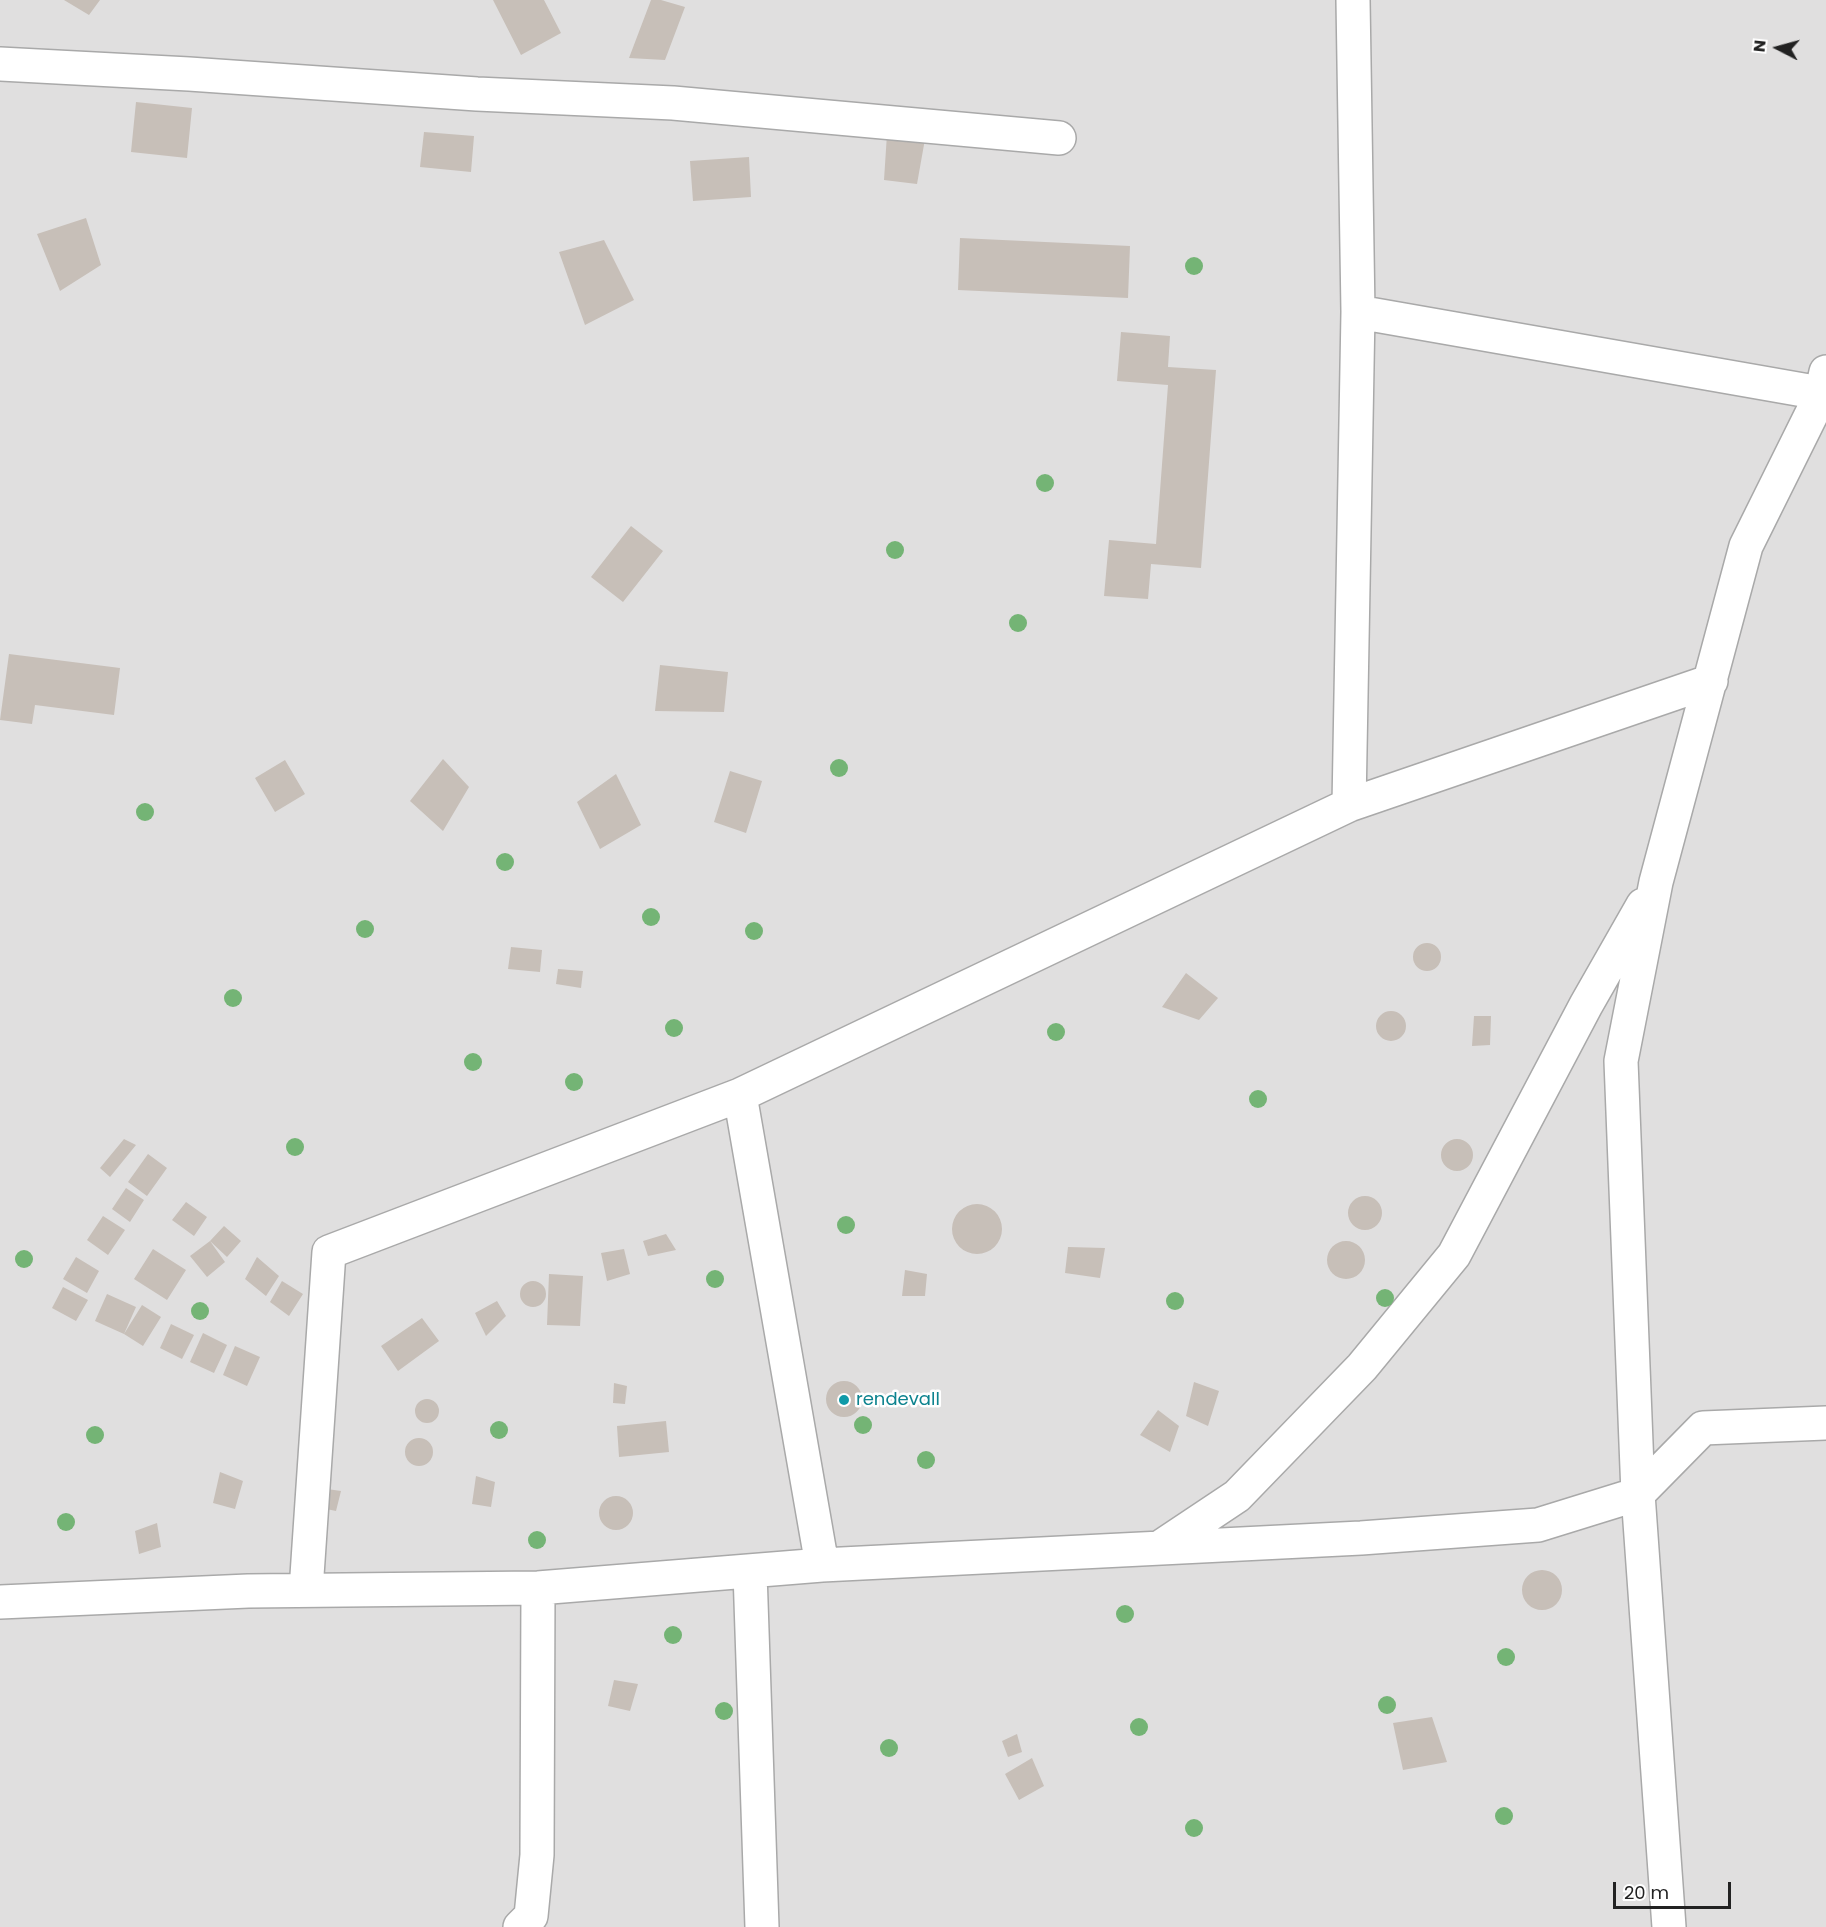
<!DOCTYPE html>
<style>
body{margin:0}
#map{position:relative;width:1826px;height:1927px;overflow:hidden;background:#f2efe9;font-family:Poppins,sans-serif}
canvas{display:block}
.north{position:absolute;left:1748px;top:18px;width:60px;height:60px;-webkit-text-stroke:4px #fff;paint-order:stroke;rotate:276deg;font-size:16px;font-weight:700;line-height:24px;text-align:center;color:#222}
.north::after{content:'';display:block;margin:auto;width:21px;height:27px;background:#222;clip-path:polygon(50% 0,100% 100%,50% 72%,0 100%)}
.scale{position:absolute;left:1613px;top:1882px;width:118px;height:27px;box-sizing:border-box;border:3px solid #222;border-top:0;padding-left:8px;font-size:18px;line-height:21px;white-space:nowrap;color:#222;-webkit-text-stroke:4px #fff;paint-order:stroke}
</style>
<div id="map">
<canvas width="1826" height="1927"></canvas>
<div class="north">N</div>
<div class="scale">20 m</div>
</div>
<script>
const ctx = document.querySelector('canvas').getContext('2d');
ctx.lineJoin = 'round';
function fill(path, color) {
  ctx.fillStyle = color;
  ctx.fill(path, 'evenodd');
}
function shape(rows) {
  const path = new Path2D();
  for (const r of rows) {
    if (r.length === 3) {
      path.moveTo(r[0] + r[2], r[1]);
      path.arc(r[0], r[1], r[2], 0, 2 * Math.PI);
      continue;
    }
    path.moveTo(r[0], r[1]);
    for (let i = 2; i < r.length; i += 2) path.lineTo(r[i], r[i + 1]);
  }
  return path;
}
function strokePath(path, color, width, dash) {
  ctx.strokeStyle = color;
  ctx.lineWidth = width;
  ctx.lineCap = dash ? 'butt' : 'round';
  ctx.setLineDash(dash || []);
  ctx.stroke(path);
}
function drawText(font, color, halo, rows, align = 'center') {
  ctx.font = font + ' Poppins,sans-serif';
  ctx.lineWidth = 5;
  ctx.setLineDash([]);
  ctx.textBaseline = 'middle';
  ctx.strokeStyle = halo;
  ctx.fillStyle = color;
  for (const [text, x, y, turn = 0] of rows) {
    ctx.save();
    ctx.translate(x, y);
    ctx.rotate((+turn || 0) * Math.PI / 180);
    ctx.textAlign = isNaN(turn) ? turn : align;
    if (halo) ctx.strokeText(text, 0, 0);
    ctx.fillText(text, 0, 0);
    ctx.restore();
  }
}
const residential = shape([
 [0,0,1826,0,1826,1927,0,1927]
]);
const building = shape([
 [64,0,100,0,89,15],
 [493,0,544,0,561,33,521,55],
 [651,0,661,0,685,7,665,60,629,58],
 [136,102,192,108,187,158,131,152],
 [424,132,474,136,471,172,420,167],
 [887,134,925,139,917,184,884,180],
 [749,157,751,197,693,201,690,161],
 [86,218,101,265,60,291,37,234],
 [960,238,1130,246,1128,298,958,290],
 [604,240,634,300,585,325,559,252],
 [1121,332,1170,336,1168,367,1216,370,1201,568,1151,564,1148,599,1104,596,1109,540,1156,544,1168,385,1117,381],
 [631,526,663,551,623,602,591,577],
 [9,654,120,668,114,715,35,705,32,724,0,720],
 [660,665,728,672,724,712,655,711],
 [443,759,469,787,443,831,410,801],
 [285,760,305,794,275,812,255,778],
 [730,771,762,781,746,833,714,822],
 [616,774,641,825,600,849,577,802],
 [1427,957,14],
 [511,947,542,950,540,972,508,969],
 [558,969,583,971,581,988,556,984],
 [1186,973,1218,998,1199,1020,1162,1007],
 [1391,1026,15],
 [1474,1016,1491,1016,1490,1045,1472,1046],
 [1457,1155,16],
 [124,1139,136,1145,110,1177,100,1168],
 [148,1154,167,1168,147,1196,128,1182],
 [126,1188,144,1200,130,1222,112,1209],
 [1365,1213,17],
 [186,1202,207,1217,194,1236,172,1220],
 [977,1229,25],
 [103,1216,125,1230,108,1255,87,1240],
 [224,1226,241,1241,227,1257,210,1241],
 [666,1234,676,1250,648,1256,643,1241],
 [210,1241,225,1262,207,1277,190,1256],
 [1346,1260,19],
 [1068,1247,1105,1248,1100,1278,1065,1273],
 [153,1249,186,1270,167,1300,134,1279],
 [624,1249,630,1274,607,1281,601,1253],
 [76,1257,99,1271,87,1293,63,1279],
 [257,1257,279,1276,266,1296,245,1279],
 [905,1270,927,1274,925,1296,902,1296],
 [549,1274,583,1276,580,1326,547,1325],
 [282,1281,303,1294,289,1316,270,1302],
 [533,1294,13],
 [63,1287,88,1300,76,1321,52,1308],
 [107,1294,136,1307,124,1334,95,1321],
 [497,1301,506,1316,486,1336,475,1313],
 [142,1305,161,1317,143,1346,124,1334],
 [422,1318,439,1341,398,1371,381,1346],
 [171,1324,194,1335,182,1359,160,1348],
 [203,1333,227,1345,214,1373,190,1362],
 [235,1346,260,1357,247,1386,223,1375],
 [844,1399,18],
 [1194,1382,1219,1391,1208,1426,1186,1416],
 [614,1383,627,1386,625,1404,613,1403],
 [427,1411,12],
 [1158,1410,1179,1426,1170,1452,1140,1435],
 [666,1421,669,1452,619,1457,617,1426],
 [419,1452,14],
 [220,1472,243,1481,235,1509,213,1503],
 [476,1476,495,1482,491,1507,472,1504],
 [320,1488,341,1491,336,1511,317,1507],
 [616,1513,17],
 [157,1523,161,1547,139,1554,135,1531],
 [1542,1590,20],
 [614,1680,638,1684,630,1711,608,1706],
 [1432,1717,1447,1762,1403,1770,1393,1723],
 [1017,1734,1022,1752,1008,1757,1002,1741],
 [1032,1758,1044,1786,1019,1800,1005,1774]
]);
const minor = shape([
 [0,64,189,74,477,94,673,103,1059,138],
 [1358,312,1826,394],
 [1349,805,1358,312,1353,0],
 [740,1095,822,1565],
 [1159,1548,1237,1496,1362,1367,1454,1255,1586,1005,1643,905],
 [750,1572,762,1927],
 [306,1590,329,1252,740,1095,1349,805,1711,681],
 [0,1602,248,1591,538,1588,822,1565,1361,1538,1538,1525,1638,1494,1703,1428,1826,1423],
 [520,1927,531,1916,537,1855,538,1588],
 [1669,1927,1638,1494,1621,1061,1656,882,1746,546,1821,395,1826,372]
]);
const trees = [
 [1194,266],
 [1045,483],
 [895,550],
 [1018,623],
 [839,768],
 [145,812],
 [505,862],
 [651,917],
 [365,929],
 [754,931],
 [233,998],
 [674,1028],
 [1056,1032],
 [473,1062],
 [574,1082],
 [1258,1099],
 [295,1147],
 [846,1225],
 [24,1259],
 [715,1279],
 [1385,1298],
 [1175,1301],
 [200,1311],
 [863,1425],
 [499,1430],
 [95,1435],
 [926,1460],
 [66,1522],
 [537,1540],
 [1125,1614],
 [673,1635],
 [1506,1657],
 [1387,1705],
 [724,1711],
 [1139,1727],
 [889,1748],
 [1504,1816],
 [1194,1828]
];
const markers = [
 [844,1400,6,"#0f9aa8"]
];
const cultureNames = [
 ["rendevall",856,1400]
];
fill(residential, '#e0dfdf');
fill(building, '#c7bfb8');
strokePath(minor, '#a9a9a9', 36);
strokePath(minor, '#fff', 33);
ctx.fillStyle = '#74b475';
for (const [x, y] of trees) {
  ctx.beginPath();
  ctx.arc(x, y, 9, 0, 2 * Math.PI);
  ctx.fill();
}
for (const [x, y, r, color] of markers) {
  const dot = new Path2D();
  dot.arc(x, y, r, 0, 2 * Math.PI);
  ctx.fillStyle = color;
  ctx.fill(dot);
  strokePath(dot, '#fff', 2);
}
drawText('18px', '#0d838f', '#fff', cultureNames, 'left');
</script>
